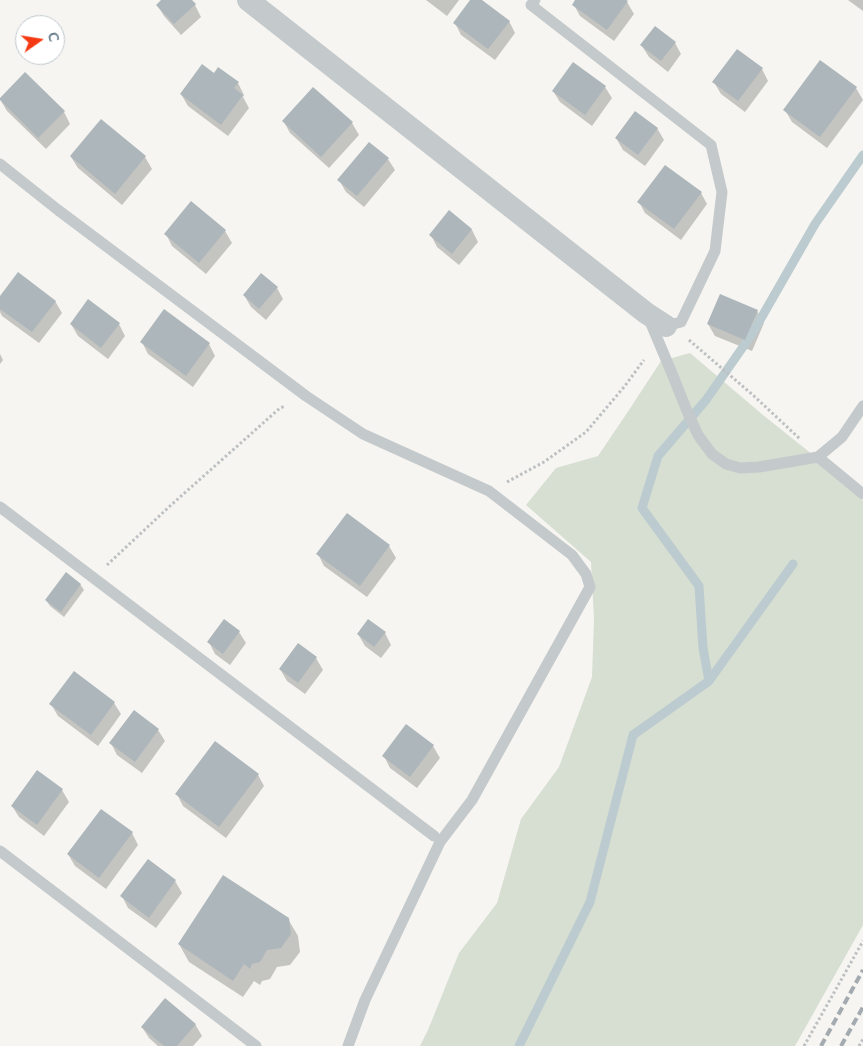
<!DOCTYPE html>
<meta charset="utf-8">
<style>
body{margin:0}
#map{position:relative;width:863px;height:1046px;overflow:hidden;background:#f6f5f1;font-family:Mulish,sans-serif}
canvas{display:block}
.north{position:absolute;left:15px;top:15px;width:50px;height:50px;box-sizing:border-box;background:#fff;border:1px solid #c0c9ce;border-radius:50%;rotate:77deg;font-size:14px;font-weight:700;line-height:20px;text-align:center;color:#617785}
.north::after{content:'';display:block;margin:auto;width:18px;height:22px;background:#f53912;clip-path:polygon(50% 0,100% 100%,50% 72%,0 100%)}
</style>
<div id="map">
<canvas width="863" height="1046"></canvas>
<div class="north">С</div>
</div>
<script>
const ctx = document.querySelector('canvas').getContext('2d');
ctx.lineJoin = 'round';
function fill(path, color) {
  ctx.fillStyle = color;
  ctx.fill(path, 'evenodd');
}
function shape(rows) {
  const path = new Path2D();
  for (const r of rows) {
    path.moveTo(r[0], r[1]);
    for (let i = 2; i < r.length; i += 2) path.lineTo(r[i], r[i + 1]);
  }
  return path;
}
function strokePath(path, color, width, dash) {
  ctx.strokeStyle = color;
  ctx.lineWidth = width;
  ctx.lineCap = dash ? 'butt' : 'round';
  ctx.setLineDash(dash || []);
  ctx.stroke(path);
}
const green = shape([
 [690,353,763,415,833,471,863,501,863,925,795,1046,420,1046,428,1030,459,953,497,903,521,819,559,767,592,677,594,619,591,562,526,505,556,468,598,456,629,410,661,361]
]);
const shadow = shape([
 [163,0,190,0,195,5,201,17,181,35,164,16,157,5],
 [426,0,459,0,447,16],
 [472,0,479,0,509,21,515,33,495,60,461,35,455,23],
 [577,0,624,0,627,2,634,14,614,41,580,16,574,5],
 [848,0,863,0,863,11],
 [675,43,681,54,668,72,649,57,642,46],
 [762,69,768,81,745,112,721,94,714,82],
 [238,83,244,95,243,97,249,108,228,136,188,106,181,94],
 [605,87,612,98,592,126,560,102,553,91],
 [856,88,863,100,827,148,792,122,785,110],
 [0,99,64,112,70,124,46,149,7,111],
 [284,122,352,123,359,135,329,168,290,133],
 [657,128,664,140,645,166,623,150,616,138],
 [71,157,145,157,152,169,122,205,78,168],
 [388,159,395,170,364,207,346,192,339,180],
 [701,193,707,204,681,240,645,213,639,202],
 [191,203,225,231,232,243,206,274,172,246,166,234],
 [450,212,472,230,478,242,459,265,437,247,431,235],
 [277,288,283,299,266,320,251,307,244,295],
 [0,298,55,301,62,313,39,343,2,316,0,312],
 [757,311,764,323,752,351,715,336,708,324],
 [71,324,119,324,125,336,108,359,78,336],
 [142,342,209,344,215,356,193,387,148,354],
 [0,354,3,360,0,364],
 [347,515,389,546,396,558,367,597,324,566,318,554],
 [80,584,84,590,64,617,50,606,46,600],
 [239,632,246,643,230,665,215,654,209,642],
 [385,633,391,645,381,658,365,646,358,634],
 [298,645,316,658,323,670,305,694,287,681,280,669],
 [114,703,121,714,98,746,58,716,51,704],
 [406,726,433,746,440,758,417,788,390,768,384,756],
 [158,730,165,741,142,773,117,755,111,743],
 [258,775,264,786,226,838,183,806,177,794],
 [62,790,69,802,44,836,19,817,12,806],
 [132,833,138,845,106,889,75,866,68,854],
 [148,860,175,881,182,893,156,928,128,908,122,896],
 [288,919,298,936,300,952,290,965,277,967,270,979,262,981,260,985,254,981,243,997,189,962,179,944],
 [195,1024,202,1036,193,1046,158,1046,149,1038,142,1027]
]);
const stream = shape([
 [709,681,703,648,699,586,642,508,658,456,706,400,752,334,815,224,863,155],
 [519,1046,590,902,633,735,709,681,793,564]
]);
const building = shape([
 [161,0,192,0,196,4,174,24,156,5],
 [470,0,482,0,510,21,488,49,453,23],
 [575,0,626,0,628,1,607,30,572,5],
 [655,26,676,42,661,61,640,45],
 [737,49,763,68,738,101,712,82],
 [820,60,857,87,820,137,783,110],
 [573,62,606,86,585,115,552,91],
 [202,64,214,73,218,67,239,82,234,88,243,95,221,125,180,94],
 [25,72,65,111,38,138,0,100,0,98],
 [313,87,353,122,321,157,282,121],
 [635,111,658,128,638,155,615,138],
 [101,119,146,156,115,194,70,156],
 [369,142,389,158,357,196,337,180],
 [665,165,702,192,674,229,637,202],
 [191,201,226,230,199,263,164,234],
 [449,210,472,229,452,254,429,235],
 [18,272,56,301,32,332,0,309,0,296],
 [261,273,278,287,259,309,243,295],
 [720,294,758,310,745,340,707,324],
 [88,299,120,323,101,348,70,324],
 [164,309,210,343,186,376,140,342],
 [347,513,390,545,360,586,316,554],
 [66,572,81,584,61,612,45,600],
 [224,619,240,631,223,654,207,642],
 [368,619,386,632,374,647,357,634],
 [298,643,317,657,298,683,279,669],
 [74,671,115,702,91,735,49,704],
 [134,710,159,729,135,762,109,743],
 [406,724,434,745,410,777,382,756],
 [215,741,259,774,219,827,175,794],
 [37,770,63,789,37,825,11,806],
 [101,809,133,832,99,878,67,854],
 [148,859,176,880,149,918,120,896],
 [223,875,289,918,291,934,281,948,267,950,260,962,252,964,250,969,244,964,233,981,178,944],
 [165,998,196,1024,177,1046,164,1046,141,1027]
]);
const path = shape([
 [689,340,754,396,800,439],
 [507,482,544,462,586,432,624,387,644,360],
 [107,565,170,506,280,408,285,406],
 [804,1046,863,941],
 [859,1046,863,1039]
]);
const lane = shape([
 [535,0,531,5,711,145,722,192,715,251,681,322,666,326],
 [0,164,58,210,306,396,363,434,489,491,572,555,586,574,590,587,472,800,440,842,365,1000,348,1046],
 [649,319,671,371,687,411,698,435,712,454,726,464,740,468,759,467,818,457,842,437,863,406],
 [818,457,863,494],
 [0,507,434,836],
 [0,851,256,1046]
]);
const street = shape([
 [248,0,646,313,666,326]
]);
const rail = shape([
 [821,1046,863,970],
 [841,1046,863,1007]
]);
fill(green, '#d7ded2');
fill(shadow, '#0003');
strokePath(stream, '#bccbcf', 9);
fill(building, '#adb6bb');
strokePath(path, '#bdc0c2', 3, [2.5, 2.5]);
strokePath(lane, '#c4c9cb', 11);
strokePath(street, '#c4c9cb', 22);
strokePath(rail, '#a4abb0', 4, [8, 4]);
</script>
